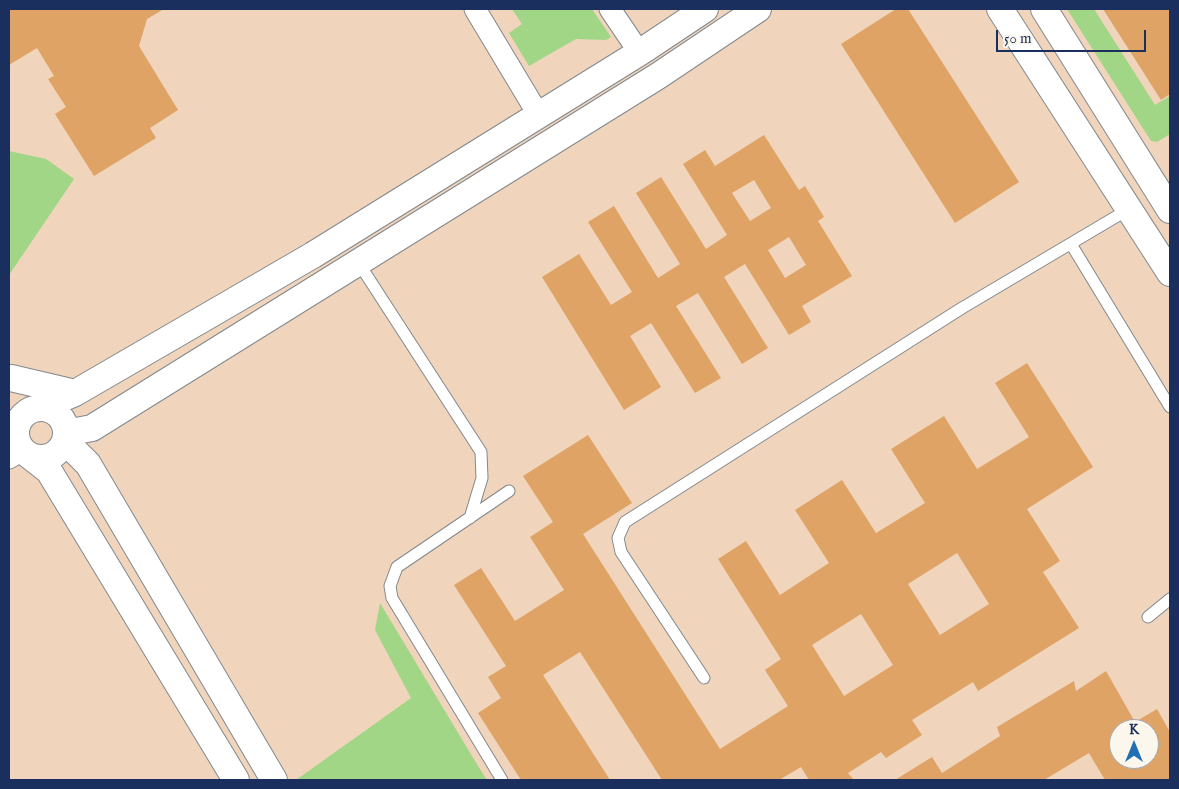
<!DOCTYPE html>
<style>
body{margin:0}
#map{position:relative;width:1179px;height:789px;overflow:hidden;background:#eae0bc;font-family:"IM FELL English",serif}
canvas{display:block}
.frame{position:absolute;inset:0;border:10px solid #1b2f5e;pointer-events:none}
.north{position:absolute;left:1109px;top:719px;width:50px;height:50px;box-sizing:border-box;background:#fbf7ec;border:1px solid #a1a7b3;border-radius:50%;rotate:0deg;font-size:14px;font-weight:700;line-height:20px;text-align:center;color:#1b2f5e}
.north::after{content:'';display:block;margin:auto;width:18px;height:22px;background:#1f6fb2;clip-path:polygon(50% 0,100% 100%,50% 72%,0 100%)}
.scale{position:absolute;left:996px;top:30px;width:150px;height:22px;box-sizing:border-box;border:2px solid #1b2f5e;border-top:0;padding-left:6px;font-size:15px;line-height:18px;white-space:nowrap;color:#1b2f5e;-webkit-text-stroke:4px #fbf7ec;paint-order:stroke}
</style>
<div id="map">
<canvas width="1179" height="789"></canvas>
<div class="frame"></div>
<div class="north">K</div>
<div class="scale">50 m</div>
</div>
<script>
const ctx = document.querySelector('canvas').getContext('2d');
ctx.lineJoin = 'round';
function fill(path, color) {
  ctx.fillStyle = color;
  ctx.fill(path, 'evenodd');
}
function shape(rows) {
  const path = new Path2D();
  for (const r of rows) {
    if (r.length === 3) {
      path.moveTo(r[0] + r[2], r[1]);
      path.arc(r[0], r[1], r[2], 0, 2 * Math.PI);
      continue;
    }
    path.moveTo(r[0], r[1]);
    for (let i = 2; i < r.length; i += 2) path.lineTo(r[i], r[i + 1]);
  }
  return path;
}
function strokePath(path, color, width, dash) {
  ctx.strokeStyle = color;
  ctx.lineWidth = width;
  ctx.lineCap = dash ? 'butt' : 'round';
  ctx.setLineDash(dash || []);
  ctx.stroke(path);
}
const built = shape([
 [9,9,1170,9,1170,780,9,780],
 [1119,729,1149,729,1149,759,1119,759]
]);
const green = shape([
 [512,9,592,9,611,37,606,40,576,39,529,66,509,33,522,24],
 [1067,9,1094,9,1155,105,1170,96,1170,134,1157,142,1151,141],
 [9,151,46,159,74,179,9,275],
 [380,603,478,766,487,780,296,780,411,698,375,630]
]);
const building = shape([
 [9,9,164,9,147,19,139,46,178,110,150,128,156,138,94,176,55,114,66,107,48,79,54,76,37,48,9,65],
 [896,9,908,9,1019,182,955,223,841,44],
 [1103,9,1170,9,1170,94,1161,100],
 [764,135,799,190,805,186,824,217,818,221,852,276,802,306,811,322,789,335,745,264,724,277,768,348,742,364,698,293,676,306,721,378,695,393,651,323,630,336,661,387,624,410,542,277,579,254,611,305,632,292,588,222,614,206,658,278,680,264,636,193,661,177,706,249,727,235,683,164,705,150,715,166],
 [754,180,771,208,750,221,732,193],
 [789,237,806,265,785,278,768,250],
 [1027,363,1093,467,1027,509,1060,561,1043,572,1079,628,978,691,973,682,912,720,922,735,886,758,881,752,848,773,853,779,851,780,809,780,801,767,779,780,662,780,580,652,543,675,610,780,521,780,478,713,501,698,488,677,506,666,454,585,481,568,515,621,564,590,530,537,553,522,523,476,588,435,632,503,583,534,720,749,788,706,765,670,781,659,718,559,746,541,780,595,829,563,795,510,842,480,876,533,925,503,891,449,944,416,977,469,1029,437,995,383],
 [957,553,989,604,940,635,908,584],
 [861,614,893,665,844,696,812,645],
 [1106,671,1135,722,1157,709,1170,732,1170,780,1105,780,1089,753,1044,780,895,780,932,757,942,773,1000,736,997,727,1074,681,1076,691],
 [1119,729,1149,729,1149,759,1119,759]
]);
const service = shape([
 [1071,244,1170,407],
 [358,262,481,452,482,478,470,518],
 [1148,617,1170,599],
 [704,678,621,552,618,538,625,522,962,308,1129,209],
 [502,780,392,598,390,586,397,567,509,491]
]);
const minor = shape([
 [475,9,538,114],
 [610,9,639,52],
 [9,458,22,450]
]);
const tertiary = shape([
 [1000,9,1170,273],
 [1044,9,1170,210],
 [11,378,75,393],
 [42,407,75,393,313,255,642,51,705,9],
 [41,433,25],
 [66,433,92,428,658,76,758,9],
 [65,441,88,464,274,780],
 [26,453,49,471,236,780]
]);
fill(built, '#f0d5bc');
fill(green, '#a1d686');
fill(building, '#dfa365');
strokePath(service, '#82888d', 13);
strokePath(minor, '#82888d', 23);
strokePath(tertiary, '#82888d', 28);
strokePath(service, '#fff', 11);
strokePath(minor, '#fff', 21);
strokePath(tertiary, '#fff', 26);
</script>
